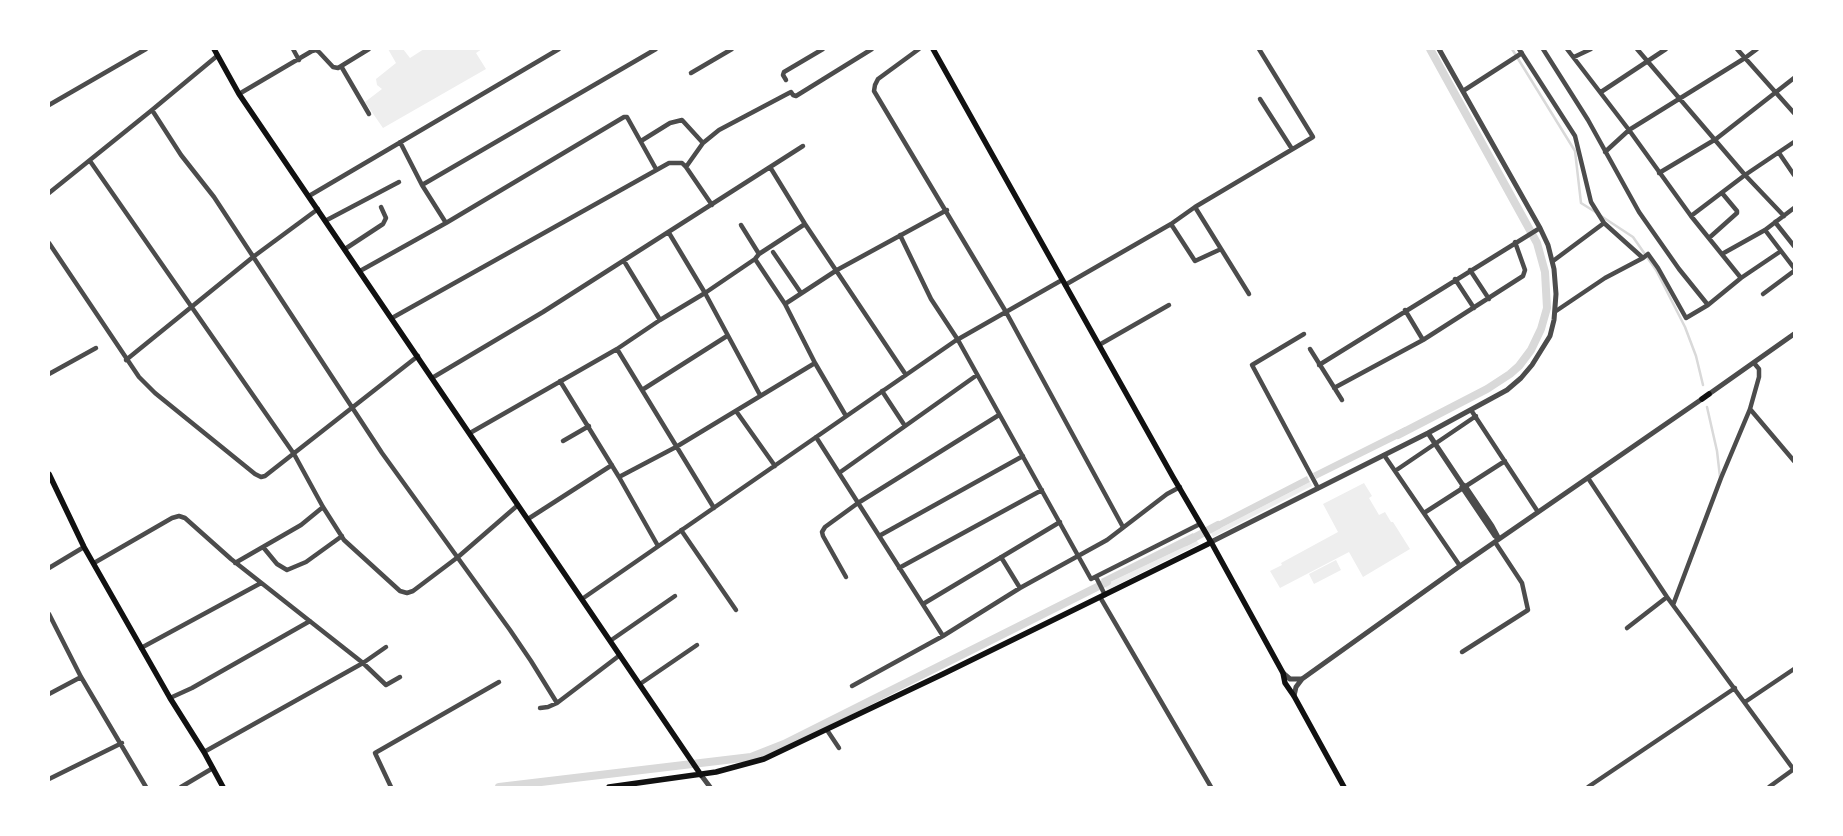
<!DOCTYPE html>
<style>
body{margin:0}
#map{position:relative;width:1843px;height:836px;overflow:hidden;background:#fff;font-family:"IBM Plex Serif",serif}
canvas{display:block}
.frame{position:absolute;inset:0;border:50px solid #fff;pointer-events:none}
</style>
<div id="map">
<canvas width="1843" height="836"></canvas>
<div class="frame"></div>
</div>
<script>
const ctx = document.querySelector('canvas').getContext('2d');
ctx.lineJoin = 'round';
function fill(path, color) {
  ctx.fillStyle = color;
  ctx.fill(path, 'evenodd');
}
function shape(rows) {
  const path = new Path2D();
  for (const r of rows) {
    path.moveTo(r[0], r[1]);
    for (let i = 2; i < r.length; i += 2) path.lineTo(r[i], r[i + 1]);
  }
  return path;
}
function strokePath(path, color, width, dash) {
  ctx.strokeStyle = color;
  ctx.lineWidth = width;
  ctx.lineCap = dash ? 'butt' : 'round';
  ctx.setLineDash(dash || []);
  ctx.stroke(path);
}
const green = shape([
 [388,49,403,49,410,58,424,49,482,49,476,53,486,69,383,128,365,102,382,89,377,85,376,79,396,63],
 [1310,482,1312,486,1213,537,1211,533],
 [1364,483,1372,496,1369,498,1379,515,1385,512,1391,522,1393,522,1410,549,1363,577,1349,552,1280,588,1270,571,1282,565,1281,563,1338,532,1323,504],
 [1197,541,1199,544,1107,590,1104,585],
 [1336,560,1341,570,1314,584,1309,574]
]);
const water = shape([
 [1405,427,1409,433,1316,479,1313,473],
 [1307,476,1310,482,1211,533,1208,527],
 [1193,533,1197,541,1104,585,1101,579]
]);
const stream = shape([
 [1512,49,1575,151,1581,203,1597,213],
 [1601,216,1633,237,1656,270,1685,327,1696,356,1703,385],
 [1707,407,1717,451,1720,477]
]);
const canal = shape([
 [1398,435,1487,389,1510,374,1519,366,1531,350,1541,329,1547,308,1545,272,1537,243,1430,49],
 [1186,542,1218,525],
 [499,787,751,757,784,744,1107,582]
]);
const minor = shape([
 [293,49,299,60],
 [919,49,878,79,875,85,874,91,1006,312,1123,527],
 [1519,49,1575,136,1591,202,1604,223,1643,258,1648,254,1658,268,1686,318,1708,305],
 [1543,49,1588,120,1639,212,1679,269,1708,305,1741,278,1781,251],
 [1567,49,1629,130,1691,216,1741,278],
 [1637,49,1745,175,1784,216],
 [1737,49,1794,113],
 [1574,57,1591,49],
 [341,66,369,114],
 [691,73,732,49],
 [786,80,783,75,784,72,823,49],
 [1463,91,1522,53],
 [1601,92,1666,49],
 [239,94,312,51,316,50,319,52,333,67,338,68,369,49],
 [1260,99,1292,149],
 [49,105,146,49],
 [152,110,181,155,214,197,382,453,510,630,531,661,557,703],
 [641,141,670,123,682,120,703,143],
 [400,142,422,185,446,223],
 [1605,152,1629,130,1745,58,1757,49],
 [1779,153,1794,175],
 [90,161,294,454,323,507,344,540,400,591,407,593,413,591,458,557,518,505],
 [686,167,703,143,719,130,789,93,791,92,793,95,796,96,872,49],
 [770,167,805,224,906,375],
 [1659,173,1716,139,1794,78],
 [422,185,656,49],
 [49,193,152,110,217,56],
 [309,196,559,49],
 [1195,207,1249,294],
 [1691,216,1745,175,1794,142],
 [325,221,399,182],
 [1775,222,1794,246],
 [1171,224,1195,261,1221,249],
 [741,225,759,254],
 [1765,230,1794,268],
 [669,233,705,293,760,395],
 [900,235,931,299,958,340,1091,579,1198,525],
 [1709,238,1737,213,1737,211,1722,193],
 [49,243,139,377,155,393,255,474,261,477,265,476,418,356],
 [345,249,383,224,386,218,381,207],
 [773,252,801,293],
 [1722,254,1765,230,1794,208],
 [755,259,785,304,815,363],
 [624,261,660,320],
 [1553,261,1604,223],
 [1470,270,1489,299],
 [360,271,446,223,624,117,627,117,656,169],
 [1455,279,1474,308],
 [1065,285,1171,224,1195,207,1313,137,1259,49],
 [1763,294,1794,271],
 [785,304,837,270,947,210],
 [1405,310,1423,340],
 [1556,311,1605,278,1643,258],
 [392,318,669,163,682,163,686,167,712,205],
 [1304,334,1252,365,1318,488],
 [1099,345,1169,305],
 [617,349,714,508],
 [1310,349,1342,400],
 [126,360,253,257,318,209],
 [1319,365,1540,228],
 [49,374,96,348],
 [432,378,543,312,803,146],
 [560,381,619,477,676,447,815,363,846,416],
 [1334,388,1423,340,1523,276,1525,270,1515,242],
 [642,390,727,336],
 [882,391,905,426],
 [1750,409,1794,461],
 [1471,410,1538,512],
 [736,411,775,466],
 [470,433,617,349,660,320,705,293,755,259,759,254,805,224],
 [816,437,943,636],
 [563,441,589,426],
 [1384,455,1460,566],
 [1395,471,1476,416],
 [839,473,977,375],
 [619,477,658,546],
 [1588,478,1667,597,1794,770],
 [1424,513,1505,461],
 [528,519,612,465],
 [681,530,736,610],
 [879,536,1023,456],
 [263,547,277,564,287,570,306,562,342,536],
 [1001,557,1020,588],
 [94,563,172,518,179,516,185,518,231,559,363,663,386,685,400,677],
 [235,563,301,525,323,507],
 [49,568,84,547],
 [899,568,1042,490],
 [846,577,823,536,822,532,825,527,858,503,999,415],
 [1096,577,1105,595],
 [1100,597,1211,787],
 [582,599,955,341,1062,280],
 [923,604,1060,522],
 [1673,605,1721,478,1750,409,1759,377,1759,369,1754,363],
 [49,614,81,677,146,787],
 [1627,628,1667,597],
 [610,641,675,596],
 [141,648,261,583],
 [1462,652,1528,610,1522,583,1495,542],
 [640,684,697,645],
 [852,686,943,636,1020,588,1107,540,1167,494,1180,487],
 [49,694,81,677],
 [170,698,192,688,310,621],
 [1745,702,1794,669],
 [540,708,548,707,557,703,620,655],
 [827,730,839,748],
 [204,752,363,663,386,647],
 [49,779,122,743],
 [181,787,213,768],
 [391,787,375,753,499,682],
 [1588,787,1735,688],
 [1769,787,1794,769]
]);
const tertiary = shape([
 [1709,394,1794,334],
 [1428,433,1462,484,1465,486,1492,526,1499,539],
 [1462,487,1495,536,1499,539],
 [1209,543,1428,433,1507,390,1521,378,1532,365,1550,336,1554,320,1556,294,1554,269,1548,245,1540,228,1439,49],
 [1283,673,1290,679,1301,679],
 [1294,696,1296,687,1302,679,1460,566,1702,399],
 [701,775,710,787]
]);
const secondary = shape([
 [214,49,239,94,701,775],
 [933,49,1173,477,1211,542,1283,673,1285,683,1294,696,1344,787],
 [1702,399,1709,394],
 [49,474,84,547,170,698,204,752,223,787],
 [609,787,716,772,764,759,943,674,1208,544]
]);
fill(green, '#eee');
fill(water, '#d9d9d9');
strokePath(stream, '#d9d9d9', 2.5);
strokePath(canal, '#d9d9d9', 8);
strokePath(minor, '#4c4c4c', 4.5);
strokePath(tertiary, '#4c4c4c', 5);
strokePath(secondary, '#111', 5.5);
</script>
